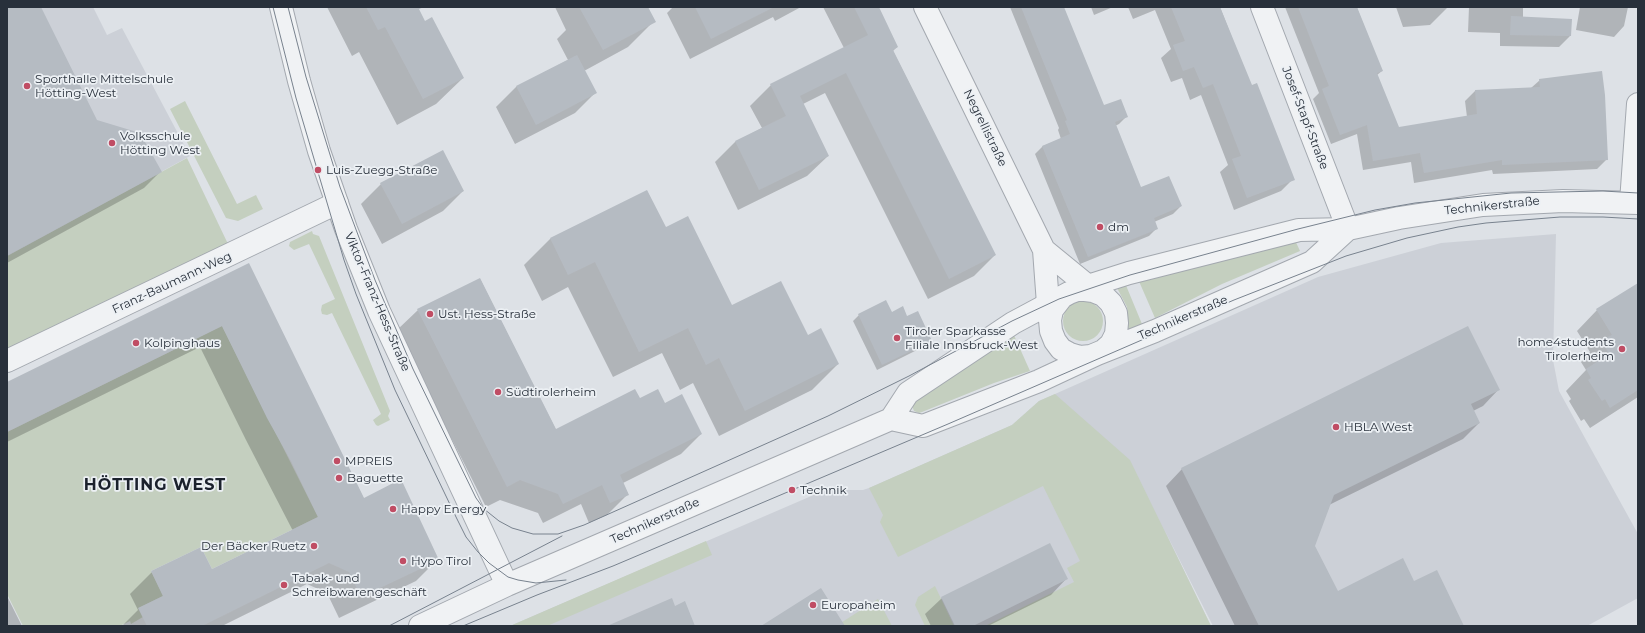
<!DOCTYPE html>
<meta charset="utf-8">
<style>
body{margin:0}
#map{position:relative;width:1645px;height:633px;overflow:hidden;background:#dde1e6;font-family:Montserrat,sans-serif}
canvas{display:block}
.frame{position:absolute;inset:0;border:8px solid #28303b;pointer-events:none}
</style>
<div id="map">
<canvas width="1645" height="633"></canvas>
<div class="frame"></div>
</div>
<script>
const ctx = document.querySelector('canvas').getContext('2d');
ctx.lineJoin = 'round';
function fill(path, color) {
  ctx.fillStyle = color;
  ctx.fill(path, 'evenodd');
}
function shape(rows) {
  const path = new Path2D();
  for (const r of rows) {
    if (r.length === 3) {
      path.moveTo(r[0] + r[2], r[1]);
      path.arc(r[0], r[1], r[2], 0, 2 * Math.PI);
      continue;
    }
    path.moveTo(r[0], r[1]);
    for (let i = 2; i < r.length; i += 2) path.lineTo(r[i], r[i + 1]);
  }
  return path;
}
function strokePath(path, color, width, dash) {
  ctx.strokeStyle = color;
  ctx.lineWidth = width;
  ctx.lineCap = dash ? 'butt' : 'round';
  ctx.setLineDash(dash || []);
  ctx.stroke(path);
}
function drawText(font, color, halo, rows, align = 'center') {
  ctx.font = font + ' Montserrat,sans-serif';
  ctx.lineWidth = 3.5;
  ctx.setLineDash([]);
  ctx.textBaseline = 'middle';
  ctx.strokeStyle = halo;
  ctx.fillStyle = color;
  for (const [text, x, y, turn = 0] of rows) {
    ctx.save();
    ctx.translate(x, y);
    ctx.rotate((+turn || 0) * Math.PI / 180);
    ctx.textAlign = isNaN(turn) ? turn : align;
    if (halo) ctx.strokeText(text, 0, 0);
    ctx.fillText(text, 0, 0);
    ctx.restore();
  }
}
const built = shape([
 [7,7,93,7,107,35,122,28,190,156,7,256],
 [1556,234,1553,360,1559,391,1638,534,1638,598,1587,626,1213,626,1164,529,1211,626,510,626,816,494,828,490,863,490,869,488,1012,425,1039,401,1055,394,1318,277,1441,243]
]);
const green = shape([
 [185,101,237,204,256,195,263,209,238,221,226,218,170,109],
 [187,158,228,244,7,358,7,256],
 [312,231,313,234,319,236,390,411,388,416,390,420,378,426,376,425,373,420,381,414,332,313,327,315,322,314,321,310,322,305,335,299,309,244,294,250,289,246,290,242],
 [1294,238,1300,251,1222,284,1155,318,1138,279],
 [1125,283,1142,324,1126,332,1128,318,1127,307,1116,286],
 [1083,321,20],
 [222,326,318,517,212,569,201,547,151,571,163,596,139,608,143,617,131,624,130,621,120,626,23,626,7,594,7,432],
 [1013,333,1030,371,994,383,922,412,919,413,914,411,911,403],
 [1055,394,1130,460,1211,626,985,626,1074,582,1067,568,1080,561,1043,486,898,557,880,522,883,515,869,488,1012,425,1039,401],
 [706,541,712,555,547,626,510,626],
 [935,586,954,626,925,626,915,605,918,597],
 [878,599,892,626,836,626]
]);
const shadow = shape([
 [7,7,40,7,96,121,160,172,144,188,7,263],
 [327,7,417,7,425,23,463,78,436,104,397,125,359,52,352,56],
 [555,7,647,7,654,21,628,47,584,71,595,93,575,113,515,144,496,107,516,87,568,60,557,39,566,30],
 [673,7,801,7,775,21,773,17,690,59,667,13],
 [823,7,877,7,897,47,893,51,995,255,974,276,928,299,825,93,803,104,828,156,807,176,738,210,715,162,735,142,762,128,750,106,771,85,844,48],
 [1010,7,1063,7,1103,107,1127,116,1119,124,1115,126,1141,189,1181,206,1173,214,1154,222,1157,228,1149,236,1080,264,1035,154,1043,146,1061,139,1058,130,1059,128],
 [1091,7,1113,7,1094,15],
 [1128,7,1220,7,1251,86,1293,179,1281,191,1234,210,1220,172,1228,165,1201,95,1190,100,1182,78,1171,82,1161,58,1171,49,1155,10,1133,19],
 [1285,7,1358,7,1357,8,1382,71,1377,75,1398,128,1467,117,1465,101,1475,91,1531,88,1540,80,1607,159,1597,169,1493,174,1492,170,1414,183,1411,162,1363,170,1357,134,1331,144,1313,99,1319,93],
 [1396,7,1447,7,1447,8,1430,25,1403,27],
 [1469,7,1523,7,1523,18,1571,20,1570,36,1559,47,1500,46,1500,33,1468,32],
 [1580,7,1628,7,1624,26,1614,37,1576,30],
 [381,184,463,191,443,211,382,244,361,204],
 [647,191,665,228,732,307,807,336,838,364,812,390,719,436,693,383,680,390,662,353,613,377,568,287,542,301,524,265,550,239],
 [248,265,364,499,438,559,416,581,339,618,327,593,307,584,222,626,122,626,138,610,130,594,152,572,212,571,293,531,246,440,200,347,7,442,7,383],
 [480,279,556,430,640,400,665,404,701,434,681,454,623,483,628,494,607,515,589,523,581,504,543,523,538,513,500,500,486,507,397,330,418,310],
 [1638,285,1638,397,1590,428,1584,419,1581,421,1569,401,1571,399,1566,391,1586,370,1581,362,1590,352,1577,331,1597,310],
 [891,313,907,317,931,340,925,346,877,370,853,321,859,315],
 [1499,389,1483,406,1473,411,1479,423,1463,439,1329,505,1314,546,1337,592,1414,583,1463,626,1235,626,1166,486,1182,469],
 [1067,578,1051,595,988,626,931,626,925,614,942,598],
 [7,596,22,626,7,626]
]);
const building = shape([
 [7,7,41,7,97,120,140,133,162,172,7,256],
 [366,7,424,7,419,9,425,21,432,17,464,78,423,99,385,27,378,30],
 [579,7,648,7,656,22,603,50],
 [695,7,774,7,711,39],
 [854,7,879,7,898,47,893,50,996,255,949,279,846,73,800,96,829,156,759,190,735,141,786,116,770,84,868,35],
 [1021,7,1064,7,1104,105,1121,99,1128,117,1115,122,1141,187,1169,176,1182,206,1154,218,1158,229,1088,257,1042,146,1070,134,1065,121,1067,120],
 [1171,7,1220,7,1252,85,1257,83,1295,180,1247,198,1232,159,1241,156,1213,84,1203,88,1194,67,1183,71,1173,45,1185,41],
 [1298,7,1357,7,1383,71,1377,73,1399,127,1477,114,1475,90,1540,87,1539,79,1602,71,1605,95,1608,160,1502,165,1502,160,1424,173,1420,153,1373,161,1367,125,1340,135,1322,89,1329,86],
 [1511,16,1572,19,1571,36,1510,35],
 [577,55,597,93,536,125,516,86],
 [443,150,464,191,402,224,380,183],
 [647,190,666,227,688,216,732,305,781,281,808,335,821,328,839,364,745,411,719,358,706,365,688,328,639,352,595,262,568,275,550,238],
 [249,263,364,498,401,479,439,560,361,597,349,572,329,563,202,626,147,626,138,608,163,596,151,571,201,547,212,569,318,517,291,461,267,418,222,326,7,432,7,382],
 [480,278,556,429,635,389,640,398,658,389,665,403,682,394,702,434,620,475,629,495,610,503,602,485,563,504,558,494,520,480,507,487,417,309],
 [1638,283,1638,390,1610,408,1605,399,1602,401,1588,380,1591,378,1586,369,1609,354,1601,340,1612,335,1596,309],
 [886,300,892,312,903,306,907,316,918,311,932,341,882,365,858,314],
 [1468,326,1500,390,1471,404,1480,423,1334,495,1315,546,1338,591,1403,558,1414,581,1437,570,1464,626,1259,626,1181,468],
 [1050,543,1068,579,973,626,955,626,941,597],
 [821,588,845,626,761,626],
 [672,598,675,606,685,601,695,626,607,626]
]);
const minor = shape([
 [925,7,1044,250,1048,304],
 [1262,7,1348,229],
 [1631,202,1638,104],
 [1044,250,1088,286],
 [7,361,337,203]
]);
const tertiary = shape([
 [281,7,299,81,319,151,346,229,379,311,507,585],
 [891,419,908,393,1013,323,1069,293,1077,290,1085,290,1093,291,1103,295,1111,303,1116,313,1117,323,1116,334,1111,344,1103,351,1091,356,1080,357,1070,354,1061,349,1055,341,1051,331,1050,320,1052,310,1062,297,1069,293,1088,286,1129,273,1299,230,1348,229,1399,218,1483,205,1563,201,1638,203],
 [420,626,507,585,891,419,923,426,1039,381,1097,354,1155,331,1312,262,1348,229]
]);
const tram = shape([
 [273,7,296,98,344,260,356,294,395,390,457,519,466,537,478,552,489,563,508,577,518,580,536,583,566,580],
 [288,7,306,77,340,187,375,280,413,369,476,498,484,509,499,521,512,528,533,534,558,534,584,525,828,416,909,376,1012,321,1059,299,1130,275,1298,229,1375,210,1415,203,1511,193,1603,191,1638,193],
 [389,626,562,536],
 [463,626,537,595,613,566,948,424,1234,300,1346,256,1407,238,1458,227,1486,223,1560,217,1603,217,1638,219]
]);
const markers = [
 [27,86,4,"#c04d64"],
 [112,143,4,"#c04d64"],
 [318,170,4,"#c04d64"],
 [1100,227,4,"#c04d64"],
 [430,314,4,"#c04d64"],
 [897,338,4,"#c04d64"],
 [136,343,4,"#c04d64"],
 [1622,349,4,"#c04d64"],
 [498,392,4,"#c04d64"],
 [1336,427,4,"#c04d64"],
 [337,461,4,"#c04d64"],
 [339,478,4,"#c04d64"],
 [792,490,4,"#c04d64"],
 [393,509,4,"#c04d64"],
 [314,546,4,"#c04d64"],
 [403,561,4,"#c04d64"],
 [284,585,4,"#c04d64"],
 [813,605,4,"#c04d64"]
];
const poiNames = [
 ["Sporthalle Mittelschule",35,79],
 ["Hötting-West",35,93],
 ["Volksschule",120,136],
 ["Hötting West",120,150],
 ["Luis-Zuegg-Straße",326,170],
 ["dm",1108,227],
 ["Ust. Hess-Straße",438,314],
 ["Tiroler Sparkasse",905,331],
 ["Filiale Innsbruck-West",905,345],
 ["home4students",1614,342,"right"],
 ["Tirolerheim",1614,356,"right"],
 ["Kolpinghaus",144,343],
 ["Südtirolerheim",506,392],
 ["HBLA West",1344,427],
 ["MPREIS",345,461],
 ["Baguette",347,478],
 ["Technik",800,490],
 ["Happy Energy",401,509],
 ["Der Bäcker Ruetz",306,546,"right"],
 ["Hypo Tirol",411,561],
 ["Tabak- und",292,578],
 ["Schreibwarengeschäft",292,592],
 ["Europaheim",821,605]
];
const streetNames = [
 ["Josef-Stapf-Straße",1305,118,69],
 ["Negrellistraße",985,128,64],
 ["Technikerstraße",1492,206,-6],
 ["Franz-Baumann-Weg",172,283,-25],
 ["Viktor-Franz-Hess-Straße",377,302,67],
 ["Technikerstraße",1183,318,-23],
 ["Technikerstraße",655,521,-24]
];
const districtNames = [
 ["HÖTTING WEST",155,485]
];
fill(built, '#ccd0d7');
fill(green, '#c4cfbf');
fill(shadow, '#0003');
fill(building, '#b5bbc2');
strokePath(minor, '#a3a8af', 24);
strokePath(tertiary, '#a3a8af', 24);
strokePath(minor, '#f0f2f4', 22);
strokePath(tertiary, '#f0f2f4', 22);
strokePath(tram, '#78828e', 1);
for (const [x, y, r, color] of markers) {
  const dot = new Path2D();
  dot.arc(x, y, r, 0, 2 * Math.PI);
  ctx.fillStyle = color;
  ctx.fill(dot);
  strokePath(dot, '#ecf0f4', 1.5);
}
drawText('12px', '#28303b', '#ecf0f4', poiNames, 'left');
drawText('12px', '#28303b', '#ecf0f4', streetNames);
ctx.letterSpacing = '1px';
drawText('bold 16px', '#1b212c', '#ecf0f4', districtNames);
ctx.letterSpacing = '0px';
</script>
